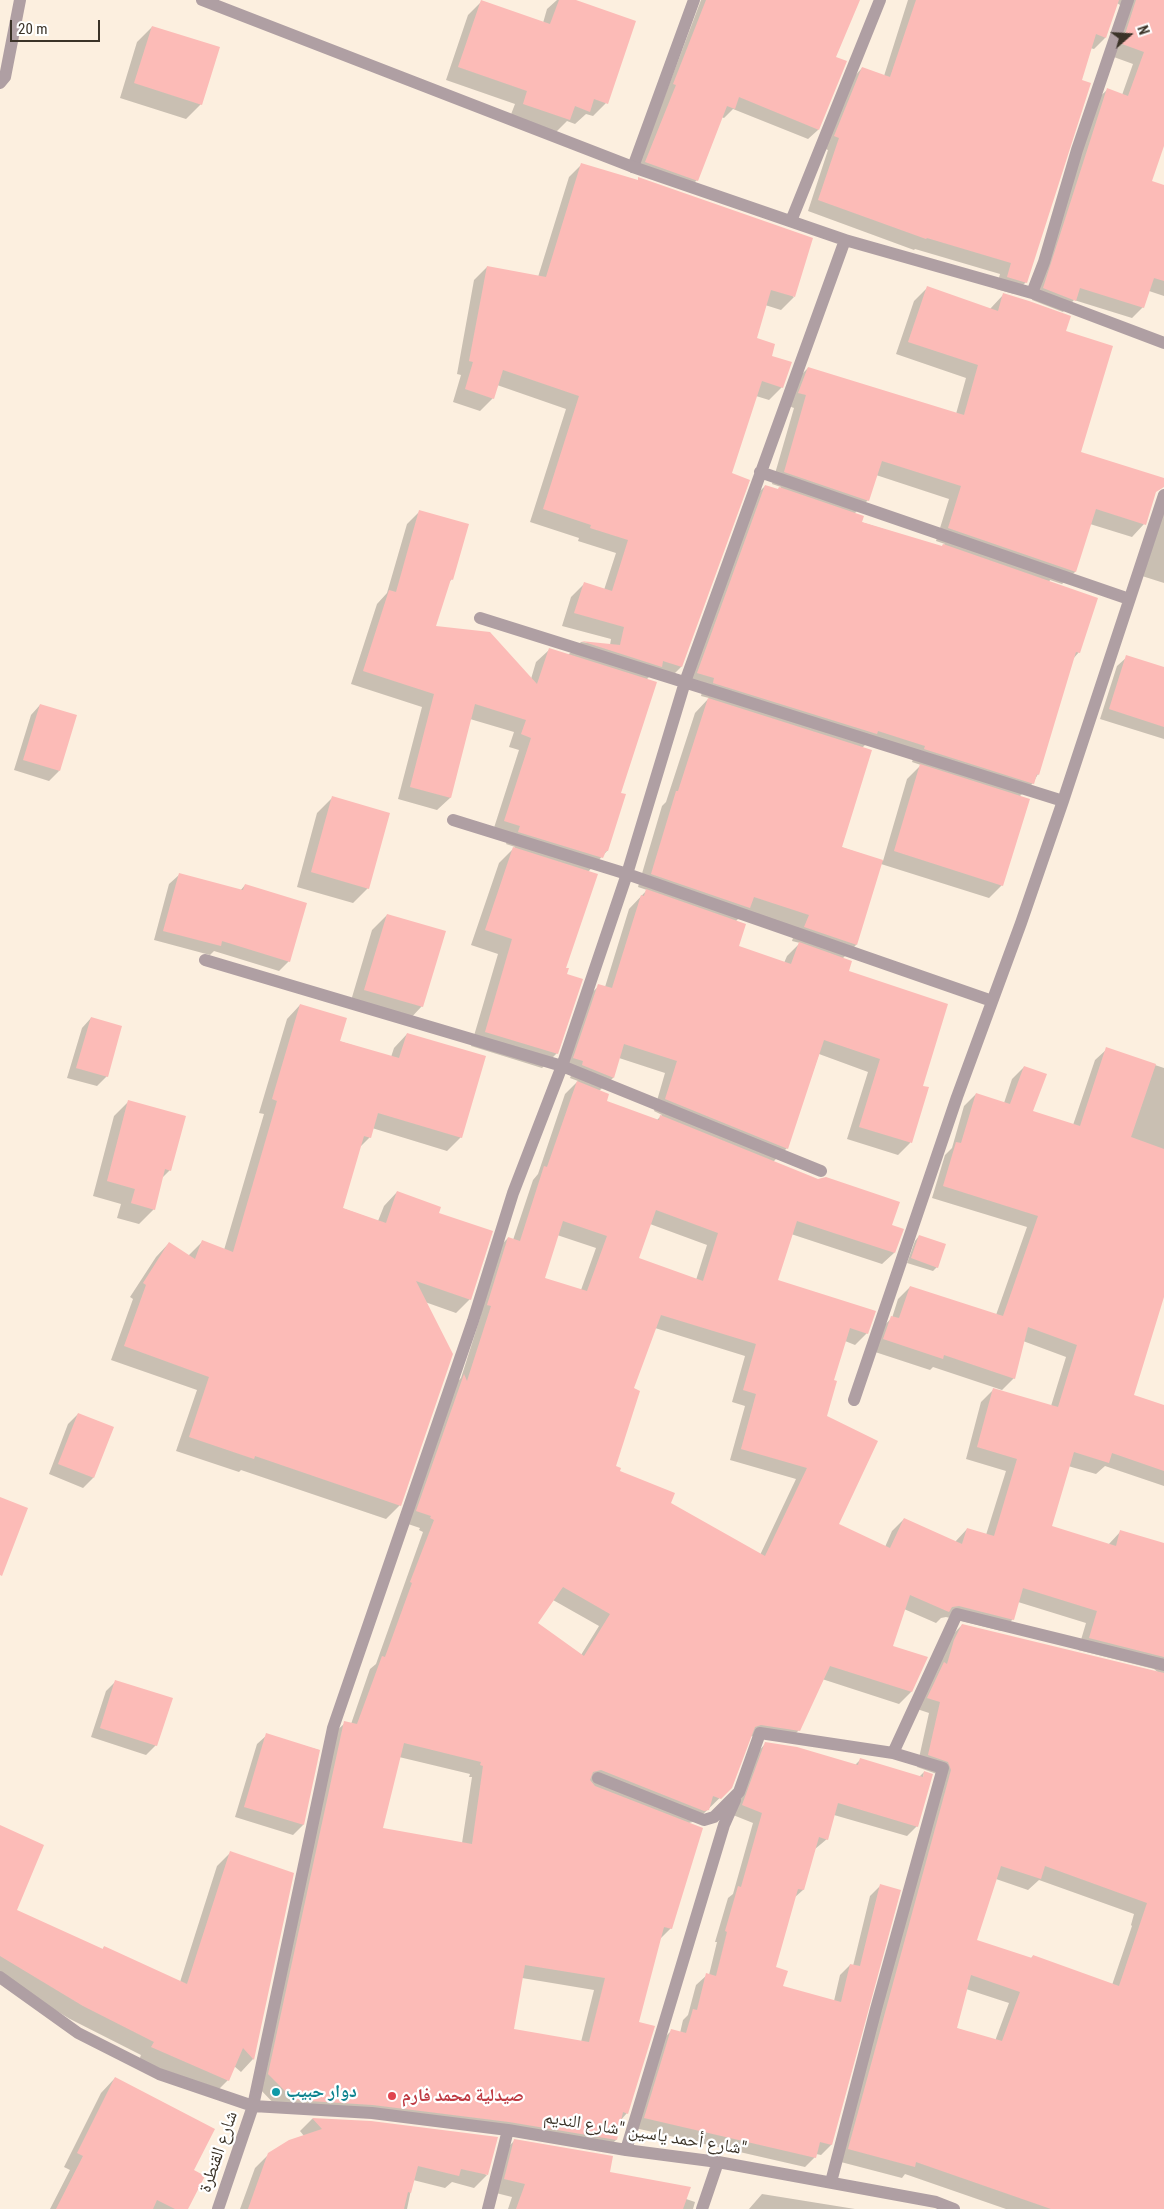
<!DOCTYPE html>
<meta charset="utf-8">
<style>
body{margin:0}
#map{position:relative;width:1164px;height:2209px;overflow:hidden;background:#fcefdf;font-family:"Roboto Condensed",sans-serif}
canvas{display:block}
.north{position:absolute;left:1104px;top:10px;width:50px;height:50px;-webkit-text-stroke:4px #fff;paint-order:stroke;rotate:71deg;font-size:14px;font-weight:700;line-height:20px;text-align:center;color:#3b3328}
.north::after{content:'';display:block;margin:auto;width:18px;height:22px;background:#3b3328;clip-path:polygon(50% 0,100% 100%,50% 72%,0 100%)}
.scale{position:absolute;left:10px;top:20px;width:90px;height:22px;box-sizing:border-box;border:2px solid #3b3328;border-top:0;padding-left:6px;font-size:15px;line-height:18px;white-space:nowrap;color:#3b3328;-webkit-text-stroke:4px #fff;paint-order:stroke}
</style>
<div id="map">
<canvas width="1164" height="2209"></canvas>
<div class="north">N</div>
<div class="scale">20 m</div>
</div>
<script>
const ctx = document.querySelector('canvas').getContext('2d');
ctx.lineJoin = 'round';
function fill(path, color) {
  ctx.fillStyle = color;
  ctx.fill(path, 'evenodd');
}
function shape(rows) {
  const path = new Path2D();
  for (const r of rows) {
    path.moveTo(r[0], r[1]);
    for (let i = 2; i < r.length; i += 2) path.lineTo(r[i], r[i + 1]);
  }
  return path;
}
function strokePath(path, color, width, dash) {
  ctx.strokeStyle = color;
  ctx.lineWidth = width;
  ctx.lineCap = dash ? 'butt' : 'round';
  ctx.setLineDash(dash || []);
  ctx.stroke(path);
}
function drawText(font, color, halo, rows, align = 'center') {
  ctx.font = font + ' "Roboto Condensed","Noto Naskh Arabic",sans-serif';
  ctx.lineWidth = 4.5;
  ctx.setLineDash([]);
  ctx.textBaseline = 'middle';
  ctx.strokeStyle = halo;
  ctx.fillStyle = color;
  for (const [text, x, y, turn = 0] of rows) {
    ctx.save();
    ctx.translate(x, y);
    ctx.rotate((+turn || 0) * Math.PI / 180);
    ctx.textAlign = isNaN(turn) ? turn : align;
    if (halo) ctx.strokeText(text, 0, 0);
    ctx.fillText(text, 0, 0);
    ctx.restore();
  }
}
const shadow = shape([
 [557,0,573,0,606,103,593,116,586,114,575,124,567,121,555,133,510,117,515,104,446,80,468,15,481,2,543,23,547,9],
 [701,0,857,0,835,58,845,62,818,130,808,139,733,109,724,118,721,117,697,180,687,190,636,172],
 [908,0,1164,0,1164,143,1150,181,1164,186,1164,296,1149,291,1143,307,1132,318,1074,300,1063,312,1032,300,1095,101,1107,90,1122,95,1133,64,1111,56,1123,7,1117,3,1105,38,1094,49,1090,48,1026,282,1014,294,996,289,1000,274,915,249,914,250,808,211,828,150,823,148,851,80,862,68,884,76],
 [152,27,201,104,186,119,120,98,137,42],
 [582,164,637,181,639,179,794,297,781,310,765,305,755,339,770,357,782,387,769,400,756,396,730,474,748,480,681,667,668,680,652,674,646,680,607,851,588,872,564,968,557,1053,542,1068,471,1046,498,954,471,945,499,863,515,847,506,844,508,839,492,834,519,750,509,747,514,732,470,719,450,798,437,810,398,799,422,707,351,684,377,604,387,593,407,524,420,511,452,579,449,582,434,627,531,679,536,662,549,650,568,655,581,642,610,645,611,639,562,626,571,597,584,584,604,590,616,553,578,541,579,538,530,522,566,409,497,385,493,398,480,411,453,402,461,375,457,374,474,280,487,267,538,277,569,177],
 [927,288,990,309,1003,295,1064,331,1079,452,1144,524,1132,537,1090,524,1075,572,1062,584,1050,580,1049,582,1079,652,1073,659,1038,774,1033,783,1019,797,1002,885,989,898,881,864,856,945,842,959,847,972,921,1086,927,1088,910,1143,898,1155,847,1139,868,1072,819,1054,787,1148,773,1162,891,1226,894,1253,882,1264,791,1234,776,1281,867,1333,855,1345,845,1341,832,1381,826,1417,838,1525,885,1547,892,1531,904,1519,955,1542,967,1529,986,1535,1006,1471,966,1459,981,1402,993,1390,1051,1406,1066,1357,1023,1341,1014,1378,1002,1390,933,1367,930,1370,872,1351,880,1329,892,1318,898,1299,910,1287,996,1315,1027,1227,932,1198,945,1155,952,1148,964,1106,976,1094,1004,1103,1012,1079,1024,1067,1032,1112,1073,1125,1095,1060,1107,1049,1164,1068,1164,1293,1132,1396,1164,1407,1164,1486,1105,1466,1096,1474,1068,1466,1050,1527,1108,1545,1121,1531,1164,1544,1164,2209,1006,2209,905,2174,902,2178,837,2161,937,1774,917,1767,929,1713,917,1709,950,1637,962,1625,1160,1674,1154,1669,1078,1650,1086,1623,1018,1602,1013,1619,1001,1631,946,1617,941,1618,936,1623,904,1609,892,1647,926,1658,911,1692,899,1704,822,1679,799,1730,787,1742,750,1736,731,1787,696,1821,689,1823,671,1928,659,1940,638,2023,627,2113,620,2121,616,2140,604,2151,497,2133,361,2116,282,2112,257,2086,333,1734,345,1723,351,1724,370,1669,376,1664,423,1532,419,1530,420,1528,405,1523,452,1387,461,1378,480,1318,496,1250,508,1238,513,1240,533,1180,538,1174,565,1094,578,1081,570,1078,572,1073,562,1070,586,998,599,986,605,987,629,909,647,890,638,887,662,806,666,802,695,713,709,698,701,696,702,692,685,686,752,499,765,486,778,490,781,487,772,484,794,408,786,405,795,381,808,368,956,414,966,378,896,354,914,301],
 [876,475,949,499,936,541,945,544,941,547,861,522,854,514,868,500],
 [866,744,913,759,912,762,921,765,907,779,883,861,841,847,862,748],
 [745,912,796,928,792,941,800,943,787,956,784,963,737,947,735,922],
 [619,1058,665,1073,654,1111,662,1115,656,1121,605,1102,599,1091,613,1078],
 [650,1224,707,1245,696,1280,637,1259],
 [557,1235,596,1248,581,1290,543,1278],
 [655,1328,745,1356,732,1402,745,1406,730,1460,796,1479,760,1555,670,1504,618,1472,615,1466,632,1389],
 [553,1600,599,1626,581,1655,536,1623],
 [399,1757,470,1774,469,1777,472,1777,462,1843,381,1829],
 [996,1879,1028,1890,1039,1880,1134,1914,1131,1925,1132,1926,1112,1985,1033,1956,1030,1959,975,1941],
 [522,1978,594,1990,581,2042,512,2030],
 [966,1989,1009,2003,995,2041,956,2028],
 [1164,509,1164,583,1142,576],
 [1127,657,1164,668,1164,739,1100,719,1117,666],
 [40,705,59,771,49,781,14,770,31,715],
 [332,798,368,888,353,903,297,887,317,813],
 [179,875,240,891,245,885,289,961,279,971,214,951,210,955,154,940,169,884],
 [387,915,422,1006,408,1021,350,1004,372,930],
 [300,1005,339,1041,391,1057,394,1048,407,1034,461,1137,447,1151,372,1128,370,1137,360,1147,342,1208,378,1221,384,1206,397,1192,437,1214,470,1299,456,1313,425,1302,400,1505,386,1519,241,1470,239,1472,176,1451,197,1390,111,1360,133,1299,130,1297,156,1257,169,1243,188,1256,202,1242,224,1250,264,1114,259,1113,287,1019],
 [91,1018,107,1076,97,1086,67,1078,82,1028],
 [129,1101,170,1170,162,1178,154,1209,139,1224,117,1218,121,1204,93,1196,114,1116],
 [919,1236,937,1267,933,1271,907,1263,915,1241],
 [78,1414,113,1428,93,1478,83,1488,49,1474,68,1424],
 [116,1681,156,1745,146,1755,91,1737,106,1691],
 [267,1735,319,1750,303,1825,293,1835,235,1817,257,1744],
 [766,1743,855,1765,860,1760,919,1777,924,1772,917,1826,907,1836,834,1815,827,1839,815,1849,803,1890,794,1898,774,1968,782,1987,834,2001,840,1975,850,1965,853,1966,870,1896,880,1886,831,2145,821,2155,816,2154,815,2157,805,2167,635,2128,661,2041,671,2031,680,2033,683,2020,688,2015,696,1985,707,1975,709,1975,717,1942,715,1942,728,1898,733,1894,753,1823,733,1815,756,1754],
 [0,1827,15,1910,102,1950,104,1947,180,1982,217,1866,230,1853,253,2059,241,2072,234,2066,228,2080,215,2093,139,2060,141,2055,70,2019,0,1977],
 [115,2078,193,2171,187,2209,50,2209,70,2170,64,2167,101,2093],
 [312,2119,371,2122,487,2175,474,2188,452,2182,445,2188,413,2180,407,2209,240,2209,255,2168,269,2154,304,2136,300,2131],
 [514,2141,695,2202,693,2209,508,2209,512,2197,492,2192,501,2154],
 [762,2194,855,2209,749,2209]
]);
const building = shape([
 [481,0,550,24,559,0,576,0,636,21,608,104,594,99,590,112,575,106,570,120,523,104,527,91,458,67],
 [706,0,860,0,836,57,847,61,819,130,739,97,735,109,727,106,698,181,645,162,676,85,673,84],
 [916,0,1119,0,1106,38,1096,34,1082,80,1091,83,1027,283,1007,277,1011,263,927,238,926,239,818,200,839,138,834,136,862,67,890,77],
 [1136,0,1164,0,1164,146,1152,181,1164,185,1164,281,1154,278,1144,308,1080,288,1076,301,1043,288,1107,88,1128,96,1144,52,1122,44],
 [152,26,220,47,202,105,134,83],
 [581,163,638,180,638,177,813,238,795,297,771,290,757,338,775,344,772,356,792,362,783,388,762,381,732,473,750,480,682,667,663,661,662,667,581,641,620,645,624,627,574,613,584,582,612,591,628,540,590,528,591,525,543,509,579,396,503,370,494,399,465,389,473,362,469,361,487,266,546,277],
 [927,286,998,311,1003,293,1029,301,1071,316,1066,331,1113,346,1081,452,1164,478,1164,487,1156,492,1146,525,1096,509,1076,572,948,528,961,486,882,461,869,501,784,472,806,395,798,393,808,367,964,415,978,365,908,342],
 [765,485,778,489,779,487,864,516,862,522,942,546,943,544,1098,598,1080,653,1076,652,1039,775,1037,774,1034,784,924,749,925,746,878,731,877,734,713,683,714,678,697,673],
 [419,510,469,524,453,580,451,579,436,626,490,632,537,684,549,648,657,682,621,793,626,794,608,851,606,851,603,858,518,832,520,826,504,821,531,738,521,734,526,720,475,704,451,798,410,787,434,694,363,671,389,590,396,592],
 [1126,655,1164,667,1164,727,1109,709],
 [708,698,872,750,842,847,883,860,857,945,804,927,809,915,754,897,750,908,651,874,676,791,678,791],
 [40,704,77,715,60,771,23,760],
 [920,764,1030,799,1003,886,894,851],
 [332,796,390,813,369,889,311,872],
 [513,847,598,874,566,968,569,968,567,974,583,979,558,1054,485,1032,512,939,485,930],
 [179,873,243,890,245,884,307,903,290,962,222,941,221,946,163,931],
 [646,889,746,924,739,946,791,964,799,942,852,961,849,971,948,1004,923,1086,929,1087,912,1143,859,1127,880,1059,824,1040,788,1149,665,1099,677,1061,624,1044,614,1078,582,1065,583,1061,573,1058,598,984,612,988,641,895,644,896],
 [387,914,446,931,423,1007,364,990],
 [300,1004,347,1018,340,1041,399,1058,407,1033,486,1056,462,1138,378,1113,371,1138,364,1136,343,1208,386,1223,397,1191,441,1207,439,1213,493,1231,471,1300,416,1281,453,1354,401,1506,255,1456,254,1459,189,1437,209,1377,124,1346,146,1285,143,1283,169,1242,195,1259,202,1240,233,1252,277,1101,272,1099],
 [91,1017,122,1026,108,1077,76,1068],
 [1106,1047,1156,1064,1131,1137,1164,1149,1164,1297,1134,1395,1164,1405,1164,1471,1112,1453,1109,1463,1074,1452,1052,1526,1116,1546,1120,1530,1164,1543,1164,1657,1089,1638,1097,1611,1023,1588,1014,1620,959,1606,952,1607,949,1612,910,1595,893,1646,928,1657,912,1692,830,1666,800,1731,761,1725,755,1727,732,1788,721,1799,713,1796,709,1810,704,1811,601,1770,593,1772,590,1780,595,1786,703,1828,672,1929,664,1927,639,2022,655,2026,628,2114,623,2112,617,2140,509,2122,373,2105,294,2100,268,2074,344,1721,357,1724,382,1656,385,1657,412,1583,410,1582,434,1520,430,1518,431,1516,416,1511,464,1374,467,1381,491,1306,487,1305,508,1237,520,1241,544,1166,547,1167,577,1081,609,1094,607,1101,659,1120,660,1115,818,1179,826,1177,900,1202,892,1225,904,1229,895,1253,797,1221,778,1280,876,1311,868,1334,850,1328,834,1380,837,1381,827,1416,878,1441,839,1524,890,1548,904,1518,962,1544,967,1528,994,1536,1017,1459,977,1447,993,1388,1058,1407,1077,1345,1028,1327,1015,1379,944,1355,943,1359,883,1339,891,1316,899,1318,910,1286,1003,1316,1038,1216,943,1186,956,1142,961,1143,976,1093,1010,1104,1024,1066,1047,1074,1033,1111,1080,1126],
 [656,1210,718,1233,703,1281,639,1258],
 [563,1221,607,1236,587,1291,545,1278],
 [661,1315,756,1344,743,1390,756,1394,741,1449,807,1468,765,1556,671,1503,675,1493,620,1471,621,1468,616,1466,640,1391,634,1388],
 [563,1587,610,1614,584,1656,538,1623],
 [404,1743,481,1762,480,1765,483,1766,472,1844,383,1828],
 [525,1965,605,1978,589,2042,514,2029],
 [128,1100,186,1116,171,1171,165,1169,155,1210,131,1203,135,1189,107,1181],
 [919,1235,946,1244,938,1268,911,1258],
 [78,1413,114,1427,94,1478,58,1464],
 [0,1497,28,1508,2,1576,0,1575],
 [962,1624,1164,1673,1164,2209,1051,2209,916,2162,915,2167,848,2149,951,1770,948,1762,928,1755,940,1702,927,1698,944,1662,947,1664,954,1640],
 [1001,1866,1041,1879,1045,1866,1147,1903,1119,1986,1033,1955,1032,1958,977,1940],
 [971,1975,1020,1992,1002,2041,957,2028],
 [115,1680,173,1698,157,1746,100,1728],
 [266,1733,320,1750,304,1825,244,1807],
 [765,1742,797,1747,858,1765,860,1758,923,1777,924,1771,933,1774,918,1827,838,1803,828,1840,819,1837,804,1890,798,1889,776,1967,788,1971,783,1986,841,2002,850,1964,860,1966,880,1884,901,1890,832,2145,820,2142,816,2158,644,2118,671,2029,686,2033,693,2009,697,2010,706,1973,716,1976,727,1932,725,1931,738,1886,741,1887,762,1813,742,1805],
 [0,1825,44,1845,17,1910,103,1949,104,1946,187,1984,230,1851,294,1873,254,2060,243,2048,229,2081,151,2047,154,2042,83,2006,0,1956],
 [115,2077,215,2129,194,2170,205,2176,188,2209,175,2209,157,2200,153,2209,56,2209,83,2156,77,2153],
 [312,2118,371,2121,498,2137,488,2175,461,2169,459,2176,418,2166,411,2193,408,2192,404,2209,248,2209,268,2153,289,2140,322,2129],
 [514,2139,613,2156,610,2172,691,2187,683,2209,516,2209,525,2184,504,2179]
]);
const service = shape([
 [633,167,694,0]
]);
const minor = shape([
 [202,0,633,167,845,240,1032,293,1164,343],
 [0,83,5,77,20,0],
 [791,221,880,0],
 [1032,293,1044,262,1077,150,1128,0],
 [760,472,1129,599],
 [480,618,1063,801],
 [453,820,627,874,992,1001],
 [205,960,562,1066,821,1171],
 [854,1400,957,1097,1021,923,1063,801,1164,495],
 [598,1778,704,1820,714,1817,739,1792,760,1733,893,1753,957,1614,1164,1665],
 [0,1977,78,2033,159,2074,253,2106,372,2113,508,2130,626,2150,718,2162,936,2202,954,2209],
 [626,2150,724,1825,735,1800],
 [831,2182,876,2009,943,1768,893,1753],
 [218,2209,253,2106,333,1728,473,1321,513,1193,562,1066,627,874,685,682,845,240],
 [488,2209,508,2130],
 [702,2209,718,2162]
]);
const markers = [
 [276,2092,5,"#0f9aa8"],
 [392,2096,5,"#e0444e"]
];
const cultureNames = [
 ["دوار حبيب",286,2092]
];
const healthNames = [
 ["صيدلية محمد فارم",402,2096]
];
const streetNames = [
 ["شارع أحمد ياسين \"شارع النديم\"",645,2134,9],
 ["شارع القنطرة",219,2152,-71]
];
fill(shadow, '#0003');
fill(building, '#fcbbb7');
strokePath(service, '#af9fa3', 12);
strokePath(minor, '#af9fa3', 12);
for (const [x, y, r, color] of markers) {
  const dot = new Path2D();
  dot.arc(x, y, r, 0, 2 * Math.PI);
  ctx.fillStyle = color;
  ctx.fill(dot);
  strokePath(dot, '#fff', 2);
}
drawText('bold 18px', '#0d838f', '#fff', cultureNames, 'left');
drawText('bold 18px', '#be3a42', '#fff', healthNames, 'left');
drawText('18px', '#3b3328', '#fff', streetNames);
</script>
